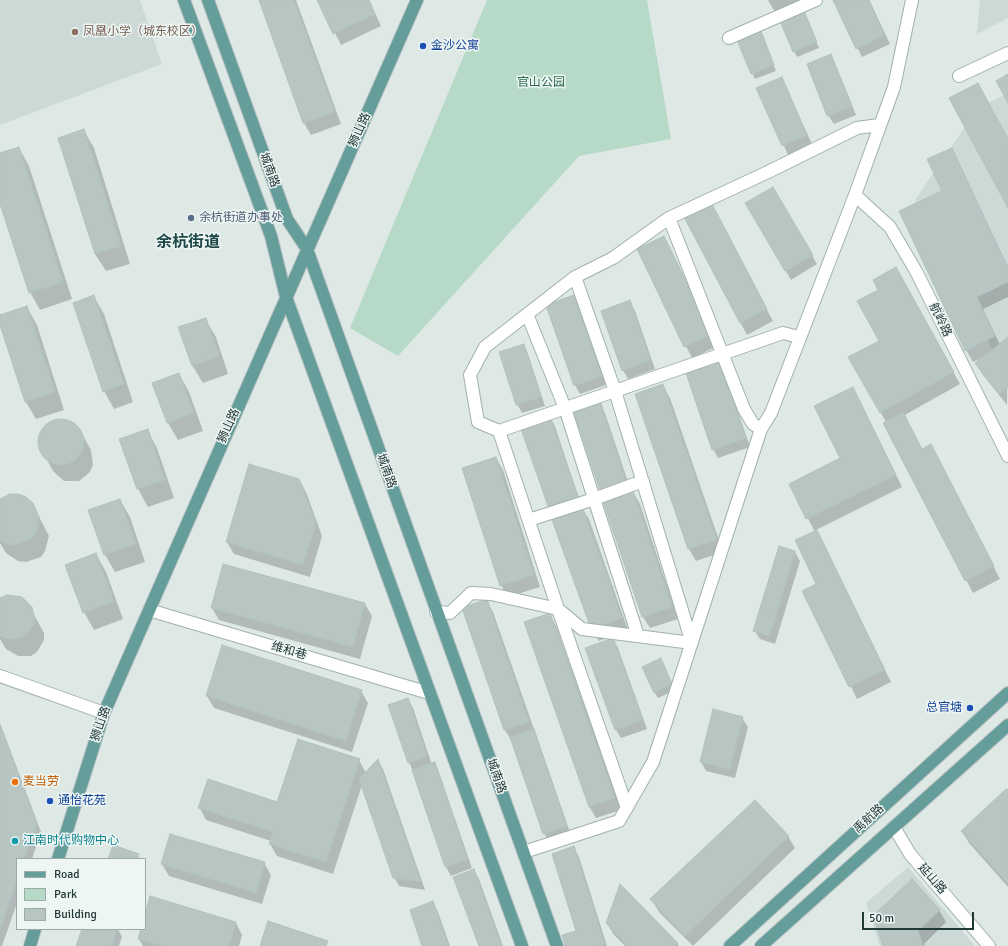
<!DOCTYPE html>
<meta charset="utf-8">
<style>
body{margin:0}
#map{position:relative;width:1008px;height:946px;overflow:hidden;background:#dee9e6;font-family:Signika,sans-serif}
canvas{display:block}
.legend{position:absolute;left:16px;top:858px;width:130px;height:72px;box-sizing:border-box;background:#eef6f4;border:1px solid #9caaa8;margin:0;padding:5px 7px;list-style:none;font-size:12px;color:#203836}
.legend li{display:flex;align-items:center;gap:8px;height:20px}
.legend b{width:20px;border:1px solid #9caaa8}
.scale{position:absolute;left:862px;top:912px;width:112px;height:18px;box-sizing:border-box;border:2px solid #203836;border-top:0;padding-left:5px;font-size:12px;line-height:14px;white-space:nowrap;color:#203836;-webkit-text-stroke:3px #eef6f4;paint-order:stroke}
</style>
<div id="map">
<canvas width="1008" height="946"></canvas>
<ul class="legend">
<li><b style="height:5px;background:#649d9a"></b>Road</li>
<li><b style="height:11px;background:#b7dac8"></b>Park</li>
<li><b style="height:11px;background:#b7c6c3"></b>Building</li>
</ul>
<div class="scale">50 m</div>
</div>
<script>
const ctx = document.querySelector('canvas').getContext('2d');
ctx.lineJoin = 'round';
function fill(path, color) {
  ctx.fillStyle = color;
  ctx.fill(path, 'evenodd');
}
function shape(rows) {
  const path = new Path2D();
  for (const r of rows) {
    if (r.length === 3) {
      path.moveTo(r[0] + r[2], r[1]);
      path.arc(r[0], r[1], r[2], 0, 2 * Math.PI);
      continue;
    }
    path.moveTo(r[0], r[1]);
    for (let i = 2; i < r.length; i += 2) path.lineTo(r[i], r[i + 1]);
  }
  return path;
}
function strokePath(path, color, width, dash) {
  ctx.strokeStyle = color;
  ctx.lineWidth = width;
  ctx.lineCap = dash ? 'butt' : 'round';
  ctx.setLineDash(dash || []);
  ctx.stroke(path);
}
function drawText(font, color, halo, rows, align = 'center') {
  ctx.font = font + ' Signika,"Noto Sans SC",sans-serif';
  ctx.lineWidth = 3;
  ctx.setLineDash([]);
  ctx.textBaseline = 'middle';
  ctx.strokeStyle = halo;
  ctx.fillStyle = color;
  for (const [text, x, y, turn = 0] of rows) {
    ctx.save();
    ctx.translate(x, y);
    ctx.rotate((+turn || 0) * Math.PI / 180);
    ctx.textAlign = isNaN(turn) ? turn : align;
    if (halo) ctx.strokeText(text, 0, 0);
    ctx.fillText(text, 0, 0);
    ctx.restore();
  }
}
const built = shape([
 [0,0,140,0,162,64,0,125],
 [980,0,1008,0,1008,18,977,34],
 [1008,93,1008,380,915,200,978,108],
 [908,867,975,946,880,946,866,903]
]);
const green = shape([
 [487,0,647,0,671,139,579,156,398,356,350,328]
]);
const shadow = shape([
 [260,0,296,0,341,124,311,135,304,123],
 [318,0,369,0,381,26,341,45],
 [768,0,808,0,776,14],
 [834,0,869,0,890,44,862,57],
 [807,18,819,48,797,57,794,51],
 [764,38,776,71,755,79,752,73],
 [831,55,856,115,834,124,828,115],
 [781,78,812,144,788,155,758,88],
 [84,131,94,148,130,264,106,271,95,254],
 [19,148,29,166,72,299,40,310,30,292,0,201,0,154],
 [951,149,1008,267,1008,297,983,309,1000,345,1008,338,1007,405,983,375,976,364,983,357,973,362,966,350,944,191],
 [773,188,817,264,791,280,747,203],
 [717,216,773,321,747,335,685,217],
 [638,250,718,346,692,358],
 [902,280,960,384,903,416,922,450,937,457,1000,579,973,593,884,423,886,422,850,358,880,341],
 [574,296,579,305,606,385,580,394,575,385],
 [94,297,104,314,133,402,114,409,104,391],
 [630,302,635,311,655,369,628,379,623,370],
 [27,307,37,325,64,410,36,419,26,402,0,326,0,313,1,315],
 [205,319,216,337,228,374,203,383,192,365],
 [523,345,528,354,545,406,522,413,517,404],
 [724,371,750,447,718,458,713,449],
 [179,374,189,392,203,431,178,440,168,423,153,384],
 [663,386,670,398,723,552,696,561,689,549,636,395],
 [859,400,902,487,816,530,891,682,857,699,804,591,817,585,815,532,790,484,841,458],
 [600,405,605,413,631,491,606,499,601,490,575,413],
 [550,417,555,426,582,508,589,519,628,630,599,641,592,629],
 [64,420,71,422,81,432,91,450,93,465,90,472,79,481,64,481,53,471,40,447,41,433,50,422],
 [147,430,157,448,174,498,148,507,138,489,121,439],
 [496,458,503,470,540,587,508,597,501,585],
 [299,479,306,492,322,536,310,577,234,554,227,542],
 [633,492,640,504,678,619,650,628,643,617,605,502],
 [0,500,32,503,49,536,45,551,41,557,26,562,18,561,6,553,0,543],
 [120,500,130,517,145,562,115,572,105,555,89,511],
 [780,547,795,552,800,561,775,644,760,639,754,630],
 [96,554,106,572,123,619,94,630,84,612],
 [14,596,27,602,44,633,44,640,37,652,31,656,18,656,6,649,0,639,0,600],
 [486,600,493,612,571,835,549,842,544,833,512,742,505,730,463,608],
 [365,604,372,616,360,659,219,620,212,608],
 [549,614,556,626,621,810,596,818,589,806],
 [613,639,618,648,647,729,621,738,616,730,587,648],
 [664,665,675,690,658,698,654,692],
 [361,691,368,703,352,752,214,708,207,696],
 [408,699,413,708,432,765,434,764,439,773,472,868,451,876,446,867,413,771,409,762],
 [742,718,748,727,735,778,706,771,701,762],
 [0,723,41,832,32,859,17,859,17,903,2,946,0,946],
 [359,760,366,773,378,761,383,769,425,890,399,886,394,877,362,785,333,874,277,856,270,844,271,841,206,820,200,808,278,804],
 [1008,789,1008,887,969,843,962,831],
 [788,836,795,848,693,946,659,912,652,900],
 [574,848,579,857,607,946,566,946,577,932],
 [264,863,271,875,262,904,169,876,162,864],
 [474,871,479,879,503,946,480,946],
 [433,903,438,912,450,946,423,946],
 [939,910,946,922,924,944,925,946,884,946],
 [145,917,236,923,242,935,239,946,143,946,139,939,142,929,145,929],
 [607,923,677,943,679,946,625,946,614,935],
 [83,929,118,929,122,937,119,946,77,946]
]);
const building = shape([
 [259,0,294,0,335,112,303,123,259,0],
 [317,0,369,0,375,14,333,34,317,0],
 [833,0,869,0,885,35,856,49,833,0],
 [804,11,817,42,793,52,780,21,804,11],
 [761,31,774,65,751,74,737,40,761,31],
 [831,54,852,106,827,116,807,64,831,54],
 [1008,74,1008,103,996,81,1008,74],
 [782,77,807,135,782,146,756,88,782,77],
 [978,83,1008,139,1008,208,949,98,978,83],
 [84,129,121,246,95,254,58,138,84,129],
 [19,147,63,282,29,293,0,204,0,153,19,147],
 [952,148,1008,268,1008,282,977,297,995,336,965,351,899,211,942,191,927,159,952,148],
 [773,187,813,255,785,271,745,203,773,187],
 [711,202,767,309,740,323,684,217,711,202],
 [664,236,712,334,684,347,637,249,664,236],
 [896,267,954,372,880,413,848,357,879,341,857,301,878,290,873,280,896,267],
 [94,295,124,384,103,392,73,303,94,295],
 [574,295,602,376,574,386,546,305,574,295],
 [630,300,651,360,622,371,601,311,630,300],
 [27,306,55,392,25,402,0,325,0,315,27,306],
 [206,318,219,356,192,366,178,327,206,318],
 [1008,337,1008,387,999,394,975,363,1008,337],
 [524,344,541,397,516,405,499,352,524,344],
 [720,361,746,438,712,450,686,373,720,361],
 [179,373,194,413,167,423,152,383,179,373],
 [663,384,717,540,688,549,635,394,663,384],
 [853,387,896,475,806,519,789,484,840,458,814,406,853,387],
 [601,403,626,482,600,490,574,412,601,403],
 [903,412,922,449,931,444,994,566,965,581,883,423,903,412],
 [550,416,579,499,549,509,520,426,550,416],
 [61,442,23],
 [148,429,165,480,137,489,119,439,148,429],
 [496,457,534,575,500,586,462,468,496,457],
 [249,464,299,479,316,523,303,565,226,542,249,464],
 [633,491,672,607,642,617,603,501,633,491],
 [10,494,18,494,26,497,33,503,39,517,36,533,31,539,16,545,7,544,0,540,0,499,10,494],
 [120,499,136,544,104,555,88,510,120,499],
 [582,506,622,618,591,629,551,517,582,506],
 [817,530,885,670,849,687,802,591,816,584,795,540,817,530],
 [779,546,795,551,770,636,753,631,779,546],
 [96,553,114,601,83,613,65,565,96,553],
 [223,564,365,603,353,647,211,608,223,564],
 [7,595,22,597,32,607,35,621,32,628,21,638,7,639,0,636,0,598,7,595],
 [487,599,529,722,504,730,462,608,487,599],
 [550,613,615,798,589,807,524,622,550,613],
 [613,638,643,720,615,730,585,648,613,638],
 [222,645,362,690,346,741,206,696,222,645],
 [661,658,672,684,654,693,642,667,661,658],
 [408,698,427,756,408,763,388,705,408,698],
 [713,709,743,717,730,770,700,762,713,709],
 [0,725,37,823,24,859,17,859,17,880,0,930,0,725],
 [534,729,567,826,543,834,510,737,534,729],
 [298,739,360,759,326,862,269,844,273,832,198,808,208,779,277,802,298,739],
 [378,759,421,882,393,878,359,779,378,759],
 [435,762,468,859,445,867,412,770,435,762],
 [1006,789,1008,792,1008,884,961,831,1006,789],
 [755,800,789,836,685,936,650,899,755,800],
 [170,834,265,862,256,893,161,864,170,834],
 [113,845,139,854,138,859,108,859,113,845],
 [574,846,605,944,598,946,565,946,562,935,576,931,552,854,574,846],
 [474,869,502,946,479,946,453,877,474,869],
 [912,879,940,910,918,931,923,946,883,946,873,916,912,879],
 [620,884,678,943,675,946,624,946,626,944,606,923,620,884],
 [150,896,236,922,229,946,163,946,138,939,141,929,145,929,145,914,150,896],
 [433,901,449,946,422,946,410,910,433,901],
 [268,921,328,941,326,946,260,946,268,921],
 [82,929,117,929,112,946,76,946,82,929]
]);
const minor = shape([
 [729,38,816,0],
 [959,76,1008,53],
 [855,195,890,227,917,273,1008,456],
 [669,218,613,258,575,277,485,347,470,375,478,422,499,431,783,333,799,337],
 [527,314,565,408,638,636],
 [761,429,753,424,744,409,669,218,768,172,857,128,879,125],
 [499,431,558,609,582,629,692,643,615,391,575,277],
 [529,520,594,499,643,481],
 [149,610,429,693],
 [436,612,450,613,471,593,491,594,558,609,627,808],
 [0,676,104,713],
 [894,827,910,854,989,946],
 [524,852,619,821,653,762,761,429,771,413,855,195,894,87,912,0]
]);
const major = shape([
 [184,0,271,236,286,297,522,946],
 [208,0,287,219,307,249,557,946],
 [58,859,104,713,417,0],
 [30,946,35,929],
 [730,946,1008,693],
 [761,946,1008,725]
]);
const markers = [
 [75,32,4,"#8d6e63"],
 [423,46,4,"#1a4fb4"],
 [191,218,4,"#5c6f8a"],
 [970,708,4,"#1a4fb4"],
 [15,782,4,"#e8710a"],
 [50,801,4,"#1a4fb4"],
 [15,841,4,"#0f9aa8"]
];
const educationNames = [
 ["凤凰小学（城东校区）",83,32]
];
const transitNames = [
 ["金沙公寓",431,46],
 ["总官塘",962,708,"right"],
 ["通怡花苑",58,801]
];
const parkNames = [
 ["官山公园",541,83]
];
const streetNames = [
 ["狮山路",360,130,-66],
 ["城南路",269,170,70],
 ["航岭路",940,320,64],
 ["狮山路",229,426,-66],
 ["城南路",386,471,70],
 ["维和巷",289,651,16],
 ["狮山路",101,724,-71],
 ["城南路",496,776,70],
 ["禹航路",869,819,-42],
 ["延山路",932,879,49]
];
const serviceNames = [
 ["余杭街道办事处",199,218]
];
const foodNames = [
 ["麦当劳",23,782]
];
const cultureNames = [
 ["江南时代购物中心",23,841]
];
const districtNames = [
 ["余杭街道",188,243]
];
fill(built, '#ccd9d6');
fill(green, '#b7dac8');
fill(shadow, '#0003');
fill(building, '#b7c6c3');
strokePath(building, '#b1c2bf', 1);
strokePath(minor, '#a1b0ae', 14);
strokePath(major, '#bcc3c3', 14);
strokePath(minor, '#fff', 12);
strokePath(major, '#649d9a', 12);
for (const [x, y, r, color] of markers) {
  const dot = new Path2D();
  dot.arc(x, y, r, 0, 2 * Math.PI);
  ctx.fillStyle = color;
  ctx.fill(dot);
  strokePath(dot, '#eef6f4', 1.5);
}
drawText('12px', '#785e54', '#eef6f4', educationNames, 'left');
drawText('12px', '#164399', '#eef6f4', transitNames, 'left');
drawText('12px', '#2c6c53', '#eef6f4', parkNames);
drawText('12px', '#203836', '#eef6f4', streetNames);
drawText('12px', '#4e5e75', '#eef6f4', serviceNames, 'left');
drawText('12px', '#c56008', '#eef6f4', foodNames, 'left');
drawText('12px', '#0d838f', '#eef6f4', cultureNames, 'left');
drawText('bold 16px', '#1d4847', '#eef6f4', districtNames);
</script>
